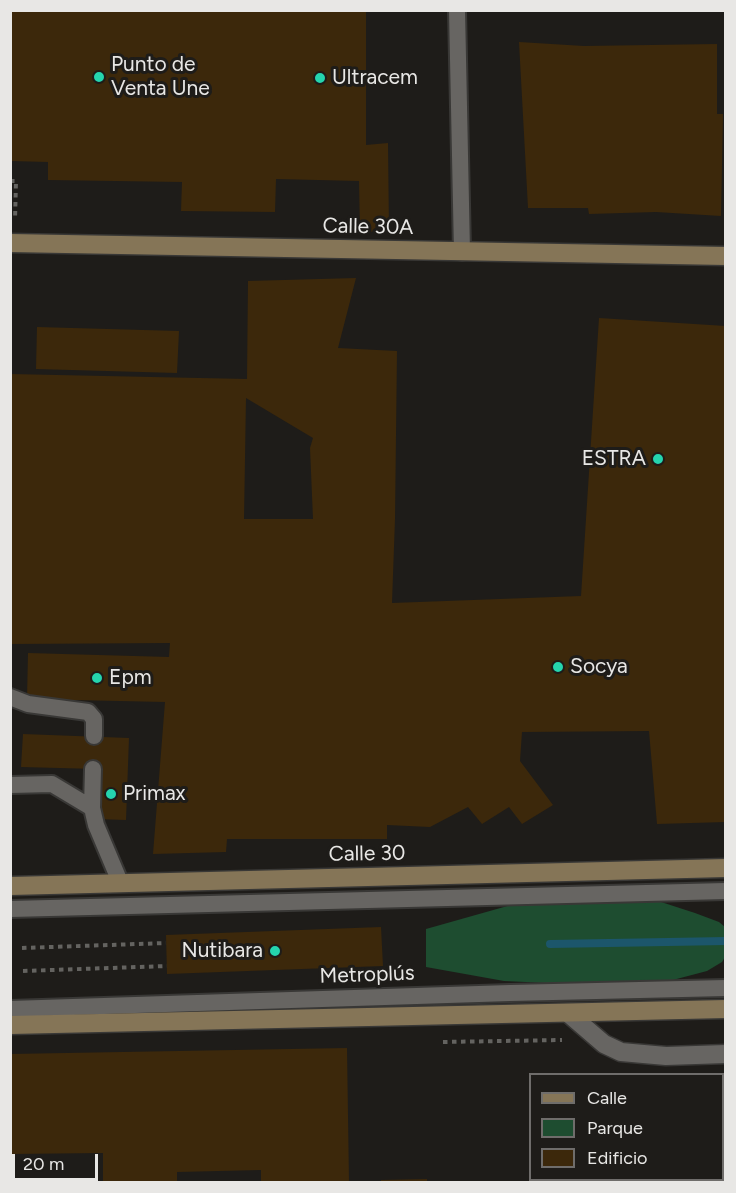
<!DOCTYPE html>
<meta charset="utf-8">
<style>
body{margin:0}
#map{position:relative;width:736px;height:1193px;overflow:hidden;background:#1e1c19;font-family:Figtree,sans-serif}
canvas{display:block}
.frame{position:absolute;inset:0;border:12px solid #e8e7e5;pointer-events:none}
.legend{position:absolute;left:529px;top:1073px;width:195px;height:108px;box-sizing:border-box;background:#1e1c19;border:2px solid #6f6d6b;margin:0;padding:8px 10px;list-style:none;font-size:18px;color:#e8e7e5}
.legend li{display:flex;align-items:center;gap:12px;height:30px}
.legend b{width:30px;border:2px solid #6f6d6b}
.scale{position:absolute;left:12px;top:1154px;width:86px;height:27px;box-sizing:border-box;border:3px solid #e8e7e5;border-top:0;padding-left:8px;font-size:18px;line-height:21px;white-space:nowrap;color:#e8e7e5;-webkit-text-stroke:4px #1e1c19;paint-order:stroke}
</style>
<div id="map">
<canvas width="736" height="1193"></canvas>
<div class="frame"></div>
<ul class="legend">
<li><b style="height:8px;background:#857557"></b>Calle</li>
<li><b style="height:16px;background:#1e4d30"></b>Parque</li>
<li><b style="height:16px;background:#3c280b"></b>Edificio</li>
</ul>
<div class="scale">20 m</div>
</div>
<script>
const ctx = document.querySelector('canvas').getContext('2d');
ctx.lineJoin = 'round';
function fill(path, color) {
  ctx.fillStyle = color;
  ctx.fill(path, 'evenodd');
}
function shape(rows) {
  const path = new Path2D();
  for (const r of rows) {
    path.moveTo(r[0], r[1]);
    for (let i = 2; i < r.length; i += 2) path.lineTo(r[i], r[i + 1]);
  }
  return path;
}
function strokePath(path, color, width, dash) {
  ctx.strokeStyle = color;
  ctx.lineWidth = width;
  ctx.lineCap = dash ? 'butt' : 'round';
  ctx.setLineDash(dash || []);
  ctx.stroke(path);
}
function drawText(font, color, halo, rows, align = 'center') {
  ctx.font = font + ' Figtree,sans-serif';
  ctx.lineWidth = 6;
  ctx.setLineDash([]);
  ctx.textBaseline = 'middle';
  ctx.strokeStyle = halo;
  ctx.fillStyle = color;
  for (const [text, x, y, turn = 0] of rows) {
    ctx.save();
    ctx.translate(x, y);
    ctx.rotate((+turn || 0) * Math.PI / 180);
    ctx.textAlign = isNaN(turn) ? turn : align;
    if (halo) ctx.strokeText(text, 0, 0);
    ctx.fillText(text, 0, 0);
    ctx.restore();
  }
}
const green = shape([
 [658,901,695,913,719,922,725,927,725,957,722,962,707,971,669,981,547,983,504,981,426,967,426,929,511,905]
]);
const stream = shape([
 [550,944,726,941]
]);
const building = shape([
 [12,10,366,10,366,145,388,143,389,231,360,232,359,181,276,179,275,212,181,211,182,182,48,180,48,162,10,161],
 [519,42,584,46,717,44,717,114,723,114,721,216,656,212,589,214,588,208,528,208],
 [356,278,338,348,397,351,395,519,392,603,581,596,599,318,726,326,726,822,657,824,649,731,522,732,520,761,553,805,522,824,509,807,482,824,468,807,430,827,387,825,387,839,227,839,226,852,153,854,165,702,27,699,28,653,169,657,170,643,10,644,10,374,247,379,248,281],
 [246,398,313,438,310,448,313,519,244,519],
 [37,327,179,331,177,373,36,369],
 [23,734,129,738,126,820,96,819,97,769,21,767],
 [381,927,383,966,167,974,166,935],
 [347,1048,349,1182,261,1182,261,1170,177,1172,177,1182,103,1182,103,1153,10,1154,10,1054],
 [723,1086,726,1086,726,1180,723,1180],
 [427,1179,427,1182,381,1182,381,1180]
]);
const path = shape([
 [10,181,16,181,15,220],
 [22,948,166,943],
 [23,971,167,966],
 [443,1042,562,1040]
]);
const lane = shape([
 [457,10,462,252],
 [10,697,28,704,88,712,94,719,94,736],
 [93,769,92,808,96,825,120,882],
 [10,785,52,784,92,808],
 [10,909,726,891],
 [10,1009,510,993,726,988]
]);
const street = shape([
 [568,1013,604,1044,621,1052,666,1056,726,1054]
]);
const secondary = shape([
 [10,243,726,256],
 [10,886,726,868],
 [10,1025,726,1009]
]);
const markers = [
 [99,77,6,"#25d5ae"],
 [320,78,6,"#25d5ae"],
 [658,459,6,"#25d5ae"],
 [558,667,6,"#25d5ae"],
 [97,678,6,"#25d5ae"],
 [111,794,6,"#25d5ae"],
 [275,951,6,"#25d5ae"]
];
const poiNames = [
 ["Punto de",111,65],
 ["Venta Une",111,89],
 ["Ultracem",332,78],
 ["ESTRA",646,459,"right"],
 ["Socya",570,667],
 ["Epm",109,678],
 ["Primax",123,794],
 ["Nutibara",263,951,"right"]
];
const streetNames = [
 ["Calle 30A",368,227,1],
 ["Calle 30",367,854,-1],
 ["Metroplús",367,975,-2]
];
fill(green, '#1e4d30');
strokePath(stream, '#1c566b', 8);
fill(building, '#3c280b');
strokePath(lane, '#393836', 20);
strokePath(street, '#393836', 21);
strokePath(secondary, '#393836', 21);
strokePath(path, '#646360', 4, [4.5, 4.5]);
strokePath(lane, '#676562', 16);
strokePath(street, '#676562', 18);
strokePath(secondary, '#857557', 18);
for (const [x, y, r, color] of markers) {
  const dot = new Path2D();
  dot.arc(x, y, r, 0, 2 * Math.PI);
  ctx.fillStyle = color;
  ctx.fill(dot);
  strokePath(dot, '#1e1c19', 2);
}
drawText('21px', '#e8e7e5', '#1e1c19', poiNames, 'left');
drawText('21px', '#e8e7e5', '#1e1c19', streetNames);
</script>
